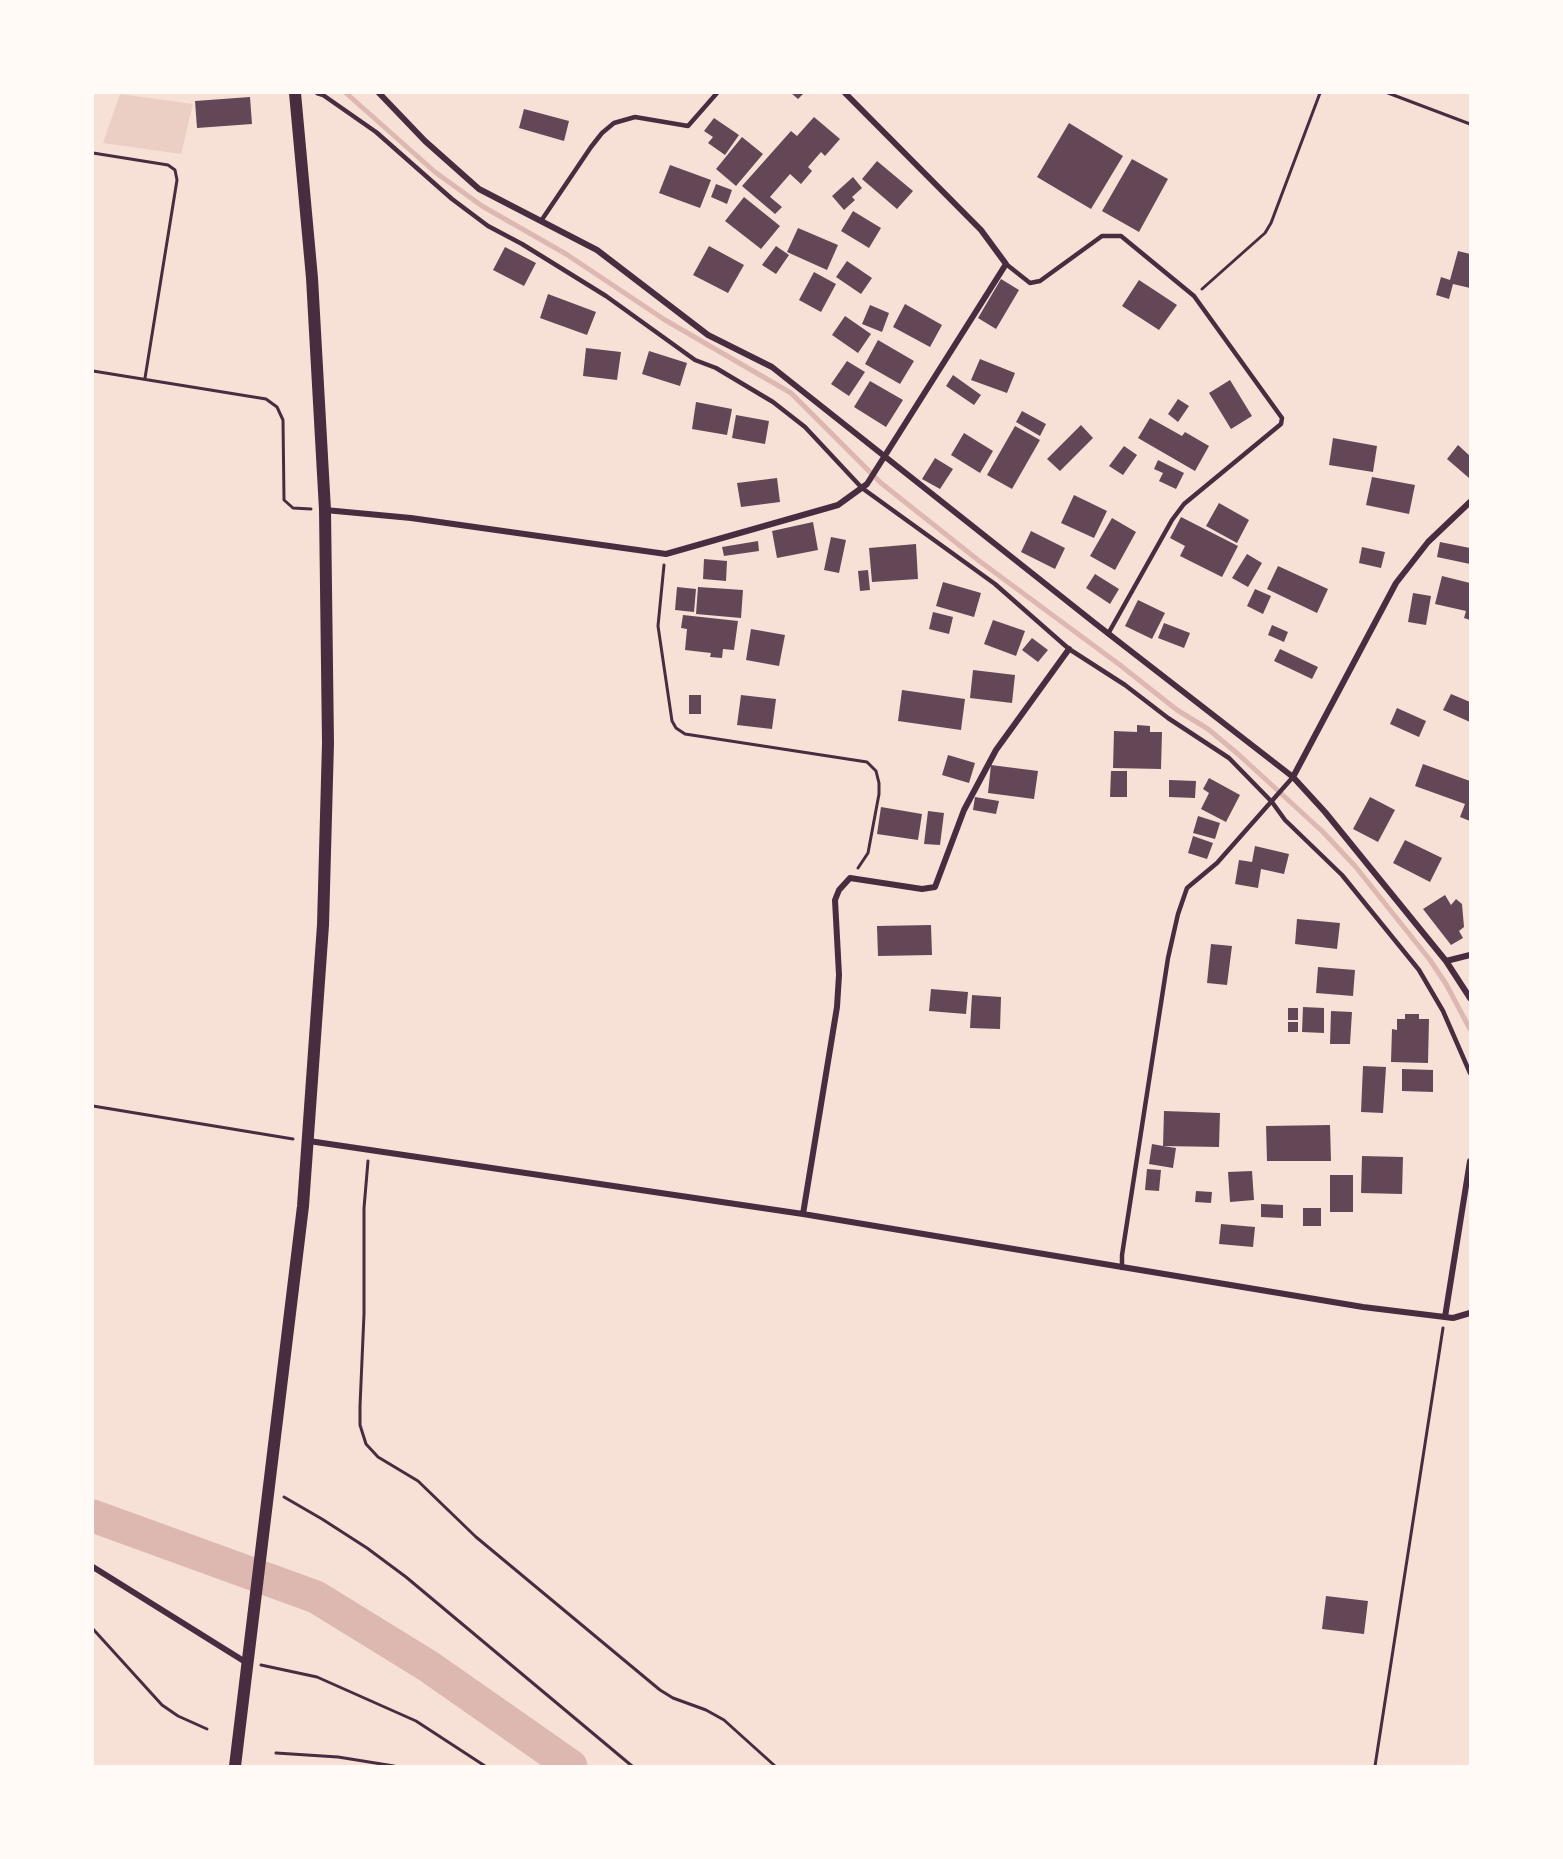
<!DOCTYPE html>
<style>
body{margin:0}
#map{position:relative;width:1563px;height:1859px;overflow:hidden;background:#f7e1d7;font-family:"Golos Text",sans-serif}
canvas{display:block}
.frame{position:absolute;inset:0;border:94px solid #fffaf5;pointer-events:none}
</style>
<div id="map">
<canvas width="1563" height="1859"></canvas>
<div class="frame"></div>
</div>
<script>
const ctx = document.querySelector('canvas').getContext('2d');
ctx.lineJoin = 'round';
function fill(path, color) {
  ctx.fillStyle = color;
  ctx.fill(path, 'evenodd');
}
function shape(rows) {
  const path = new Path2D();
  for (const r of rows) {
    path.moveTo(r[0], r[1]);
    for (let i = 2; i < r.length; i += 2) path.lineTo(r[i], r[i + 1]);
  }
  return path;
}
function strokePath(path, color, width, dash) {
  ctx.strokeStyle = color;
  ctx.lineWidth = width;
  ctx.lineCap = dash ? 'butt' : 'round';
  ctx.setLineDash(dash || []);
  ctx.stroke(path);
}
const green = shape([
 [120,94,193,104,181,154,103,143]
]);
const stream = shape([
 [346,93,435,172,482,206,566,254,665,320,791,393,881,483,978,560,1120,665,1177,710,1208,729,1238,754,1323,832,1355,866,1430,960,1446,984,1470,1029]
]);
const river = shape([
 [93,1516,316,1597,428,1666,571,1766]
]);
const building = shape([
 [791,93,804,93,798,99],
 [250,97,252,124,197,128,195,101],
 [524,109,569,121,564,141,519,128],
 [814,117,840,139,825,156,821,152,808,167,812,171,801,184,790,174,770,197,782,207,775,214,742,186,791,131,797,136],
 [714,118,739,135,725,155,708,143,713,137,704,131],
 [1069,123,1123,156,1091,209,1037,177],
 [742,137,763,154,736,186,716,169],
 [1132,159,1168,179,1139,232,1102,211],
 [877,161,913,191,897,209,862,179],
 [670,165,711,180,700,208,659,193],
 [853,177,862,188,852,197,855,200,844,210,832,196],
 [716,184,732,190,727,204,711,197],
 [744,197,780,226,761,249,725,221],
 [853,211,881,228,869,248,841,231],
 [798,228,838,245,827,270,787,252],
 [709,246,744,265,728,293,693,275],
 [776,246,789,255,776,274,762,265],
 [505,247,536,263,524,286,493,270],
 [1458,251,1470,254,1470,288,1453,284,1449,299,1436,295,1441,277,1450,280],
 [847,261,872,278,861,294,836,277],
 [814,272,836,284,821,312,799,300],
 [1001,279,1019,290,996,329,978,318],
 [1139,280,1177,305,1159,330,1122,306],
 [548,294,596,312,587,335,540,318],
 [905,304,942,325,930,347,893,327],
 [870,305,889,313,882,332,862,324],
 [845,316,871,334,858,353,832,335],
 [878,340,914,361,900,384,865,364],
 [586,348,621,352,617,380,583,376],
 [649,351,687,363,680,386,642,374],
 [980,359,1015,373,1007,393,971,380],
 [847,361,865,372,849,396,831,384],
 [953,375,981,395,974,405,946,386],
 [1230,380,1252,416,1231,429,1209,393],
 [870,381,903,400,886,427,854,407],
 [1178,399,1189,406,1178,422,1168,414],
 [696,402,732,409,727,435,692,429],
 [1022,411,1046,424,1040,436,1016,422],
 [736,415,769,421,765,444,732,438],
 [1150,418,1182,436,1185,432,1209,446,1195,471,1138,438],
 [1081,425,1093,438,1060,471,1047,459],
 [1015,426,1040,440,1012,489,987,475],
 [964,433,993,451,980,473,951,455],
 [1333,438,1377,446,1373,472,1329,465],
 [1458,445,1470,456,1469,478,1447,459],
 [1124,446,1137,455,1123,475,1109,466],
 [935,458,953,469,940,489,922,479],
 [1158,460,1184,473,1176,489,1159,481,1163,473,1154,469],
 [1372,477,1415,485,1409,514,1366,505],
 [777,478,780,502,741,507,737,483],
 [1074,495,1107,511,1094,538,1061,523],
 [1219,503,1249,520,1237,543,1206,526],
 [1181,517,1238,546,1222,577,1180,556,1185,546,1170,538],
 [1112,518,1136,532,1115,570,1090,556],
 [813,522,818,550,777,558,772,531],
 [1031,531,1065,548,1055,569,1021,552],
 [831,537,846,540,839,573,824,570],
 [758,541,759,551,724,556,722,547],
 [1440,542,1470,548,1470,564,1437,557],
 [916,544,918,579,872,582,869,548],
 [1362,547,1385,552,1381,568,1359,563],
 [1247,554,1262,563,1248,587,1232,578],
 [704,559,727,561,726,581,703,579],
 [1278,566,1328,589,1317,613,1267,589],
 [868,570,870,590,860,591,858,571],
 [1095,574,1119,589,1110,604,1086,588],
 [1442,576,1470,583,1470,620,1464,618,1466,611,1435,604],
 [943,582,981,593,974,617,936,606],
 [677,587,696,589,694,612,675,610],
 [698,587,743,590,741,618,696,614],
 [1255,589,1271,596,1263,614,1247,606],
 [1413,593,1431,596,1426,625,1408,622],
 [1138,600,1165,613,1152,639,1125,626],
 [933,612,953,617,949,634,929,629],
 [683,615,738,621,734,650,723,649,722,658,710,657,711,653,685,650,687,629,681,628],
 [993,620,1025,631,1016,656,984,644],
 [1164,623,1190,633,1184,648,1158,638],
 [1272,625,1288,632,1284,642,1268,635],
 [751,629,785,635,779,666,746,660],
 [1032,638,1048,650,1038,662,1022,650],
 [1280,649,1318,667,1312,679,1274,661],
 [973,670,1015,675,1012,703,970,698],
 [902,690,965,699,961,730,898,721],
 [1451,694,1470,702,1470,722,1443,710],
 [689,695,701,695,701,714,689,714],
 [741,695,776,699,772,729,737,725],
 [1397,708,1426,721,1419,737,1390,724],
 [1137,725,1150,726,1150,732,1162,732,1161,769,1113,768,1114,731,1137,732],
 [948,755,975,763,969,783,942,775],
 [1423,764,1470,781,1470,821,1460,817,1465,804,1415,786],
 [991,765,1038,771,1034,799,988,793],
 [1111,771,1127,771,1127,797,1110,797],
 [1209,778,1240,795,1226,822,1201,809,1209,793,1203,789],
 [1169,780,1196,781,1195,798,1169,797],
 [975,797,999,801,996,814,973,810],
 [1370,797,1395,810,1378,842,1353,829],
 [881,807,922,814,918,840,877,834],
 [928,811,944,813,940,845,924,844],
 [1198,816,1220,823,1215,839,1193,833],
 [1193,836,1213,843,1207,859,1188,853],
 [1405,840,1442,858,1430,882,1393,863],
 [1255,846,1289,854,1284,874,1261,869,1258,888,1235,884,1239,860,1252,862],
 [1445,895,1451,905,1456,899,1462,904,1464,927,1459,931,1463,938,1451,945,1423,909],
 [1297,919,1340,923,1337,949,1295,944],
 [931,925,932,955,878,956,877,926],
 [1211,944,1232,946,1227,985,1207,983],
 [1318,967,1355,970,1353,996,1316,993],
 [931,989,968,992,966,1014,929,1011],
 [972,995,1001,997,1000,1029,970,1028],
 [1303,1007,1324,1008,1324,1033,1302,1032],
 [1288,1008,1298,1008,1298,1020,1288,1020],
 [1331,1011,1352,1012,1350,1044,1330,1044],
 [1405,1014,1419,1014,1419,1019,1429,1019,1428,1063,1391,1062,1392,1029,1397,1030,1397,1019,1405,1019],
 [1288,1022,1298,1022,1298,1032,1288,1032],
 [1363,1066,1386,1067,1383,1113,1361,1112],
 [1402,1069,1433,1070,1433,1092,1402,1091],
 [1164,1111,1220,1113,1219,1147,1163,1146,1176,1148,1173,1168,1149,1164,1152,1144,1163,1146],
 [1330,1125,1331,1161,1267,1161,1266,1126],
 [1362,1156,1403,1157,1402,1194,1361,1193],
 [1147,1169,1161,1170,1159,1191,1145,1190],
 [1252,1171,1254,1200,1230,1202,1228,1172],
 [1330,1175,1353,1175,1353,1212,1330,1212],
 [1196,1191,1212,1192,1211,1203,1195,1202],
 [1261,1204,1283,1205,1283,1218,1261,1217],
 [1303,1208,1321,1208,1321,1226,1303,1226],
 [1221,1224,1255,1227,1253,1247,1219,1244],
 [1326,1596,1368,1601,1364,1634,1322,1629]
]);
const path = shape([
 [1388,93,1470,124],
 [93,153,168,165,175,170,177,180,145,378],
 [1202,289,1265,233,1271,223,1320,93],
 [93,371,266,399,277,407,283,420,284,500,293,508,311,509],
 [664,565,658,626,672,721,676,728,685,734,867,762,876,771,879,783,879,794,868,853,858,868],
 [93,1106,293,1139],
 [368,1161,364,1208,364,1314,360,1406,360,1425,366,1444,378,1457,418,1481,476,1537,660,1690,673,1698,706,1710,724,1720,775,1766],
 [284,1497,322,1519,367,1548,406,1577,632,1766],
 [93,1629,162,1705,178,1716,207,1729],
 [261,1665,317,1677,416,1721,485,1766],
 [276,1753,338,1757,394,1766],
 [1375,1766,1443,1328]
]);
const service = shape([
 [317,93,323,95,376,132,452,199,488,226,522,244,606,296,695,360,716,368,773,402,805,427,862,488,995,584,1069,649,1125,685,1168,718,1229,758,1272,802,1285,820,1342,875,1419,970,1443,1011,1470,1073],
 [541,221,591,147,602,133,614,123,635,117,688,126,717,93],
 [1006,264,1030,283,1040,281,1102,236,1121,236,1194,296,1282,418,1281,424,1184,504,1172,520,1108,634],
 [1122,1268,1122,1255,1168,958,1178,914,1187,888,1217,863,1293,777]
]);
const minor = shape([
 [379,93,425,141,479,189,597,250,708,335,772,367,1096,624,1293,777,1325,812,1446,961,1470,998],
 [325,510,411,518,666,554,838,505,867,484,1006,264,981,230,845,93],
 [1293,777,1396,583,1428,542,1470,502],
 [1446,961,1470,955],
 [309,1141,803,1214,1363,1307,1453,1318,1470,1313],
 [803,1214,837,1007,839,975,835,900,839,890,850,878,922,889,935,887,964,810,996,750,1069,649],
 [1445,1317,1470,1161],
 [93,1567,247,1663]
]);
const secondary = shape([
 [235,1766,303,1206,323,925,328,743,325,510,312,278,295,93]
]);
fill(green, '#ebcfc5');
strokePath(stream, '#dcb8b0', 5);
strokePath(river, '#dcb8b0', 33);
fill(building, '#644757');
strokePath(path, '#4a2c40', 3);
strokePath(service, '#4a2c40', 4.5);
strokePath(minor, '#4a2c40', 6);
strokePath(secondary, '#4a2c40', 12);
</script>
